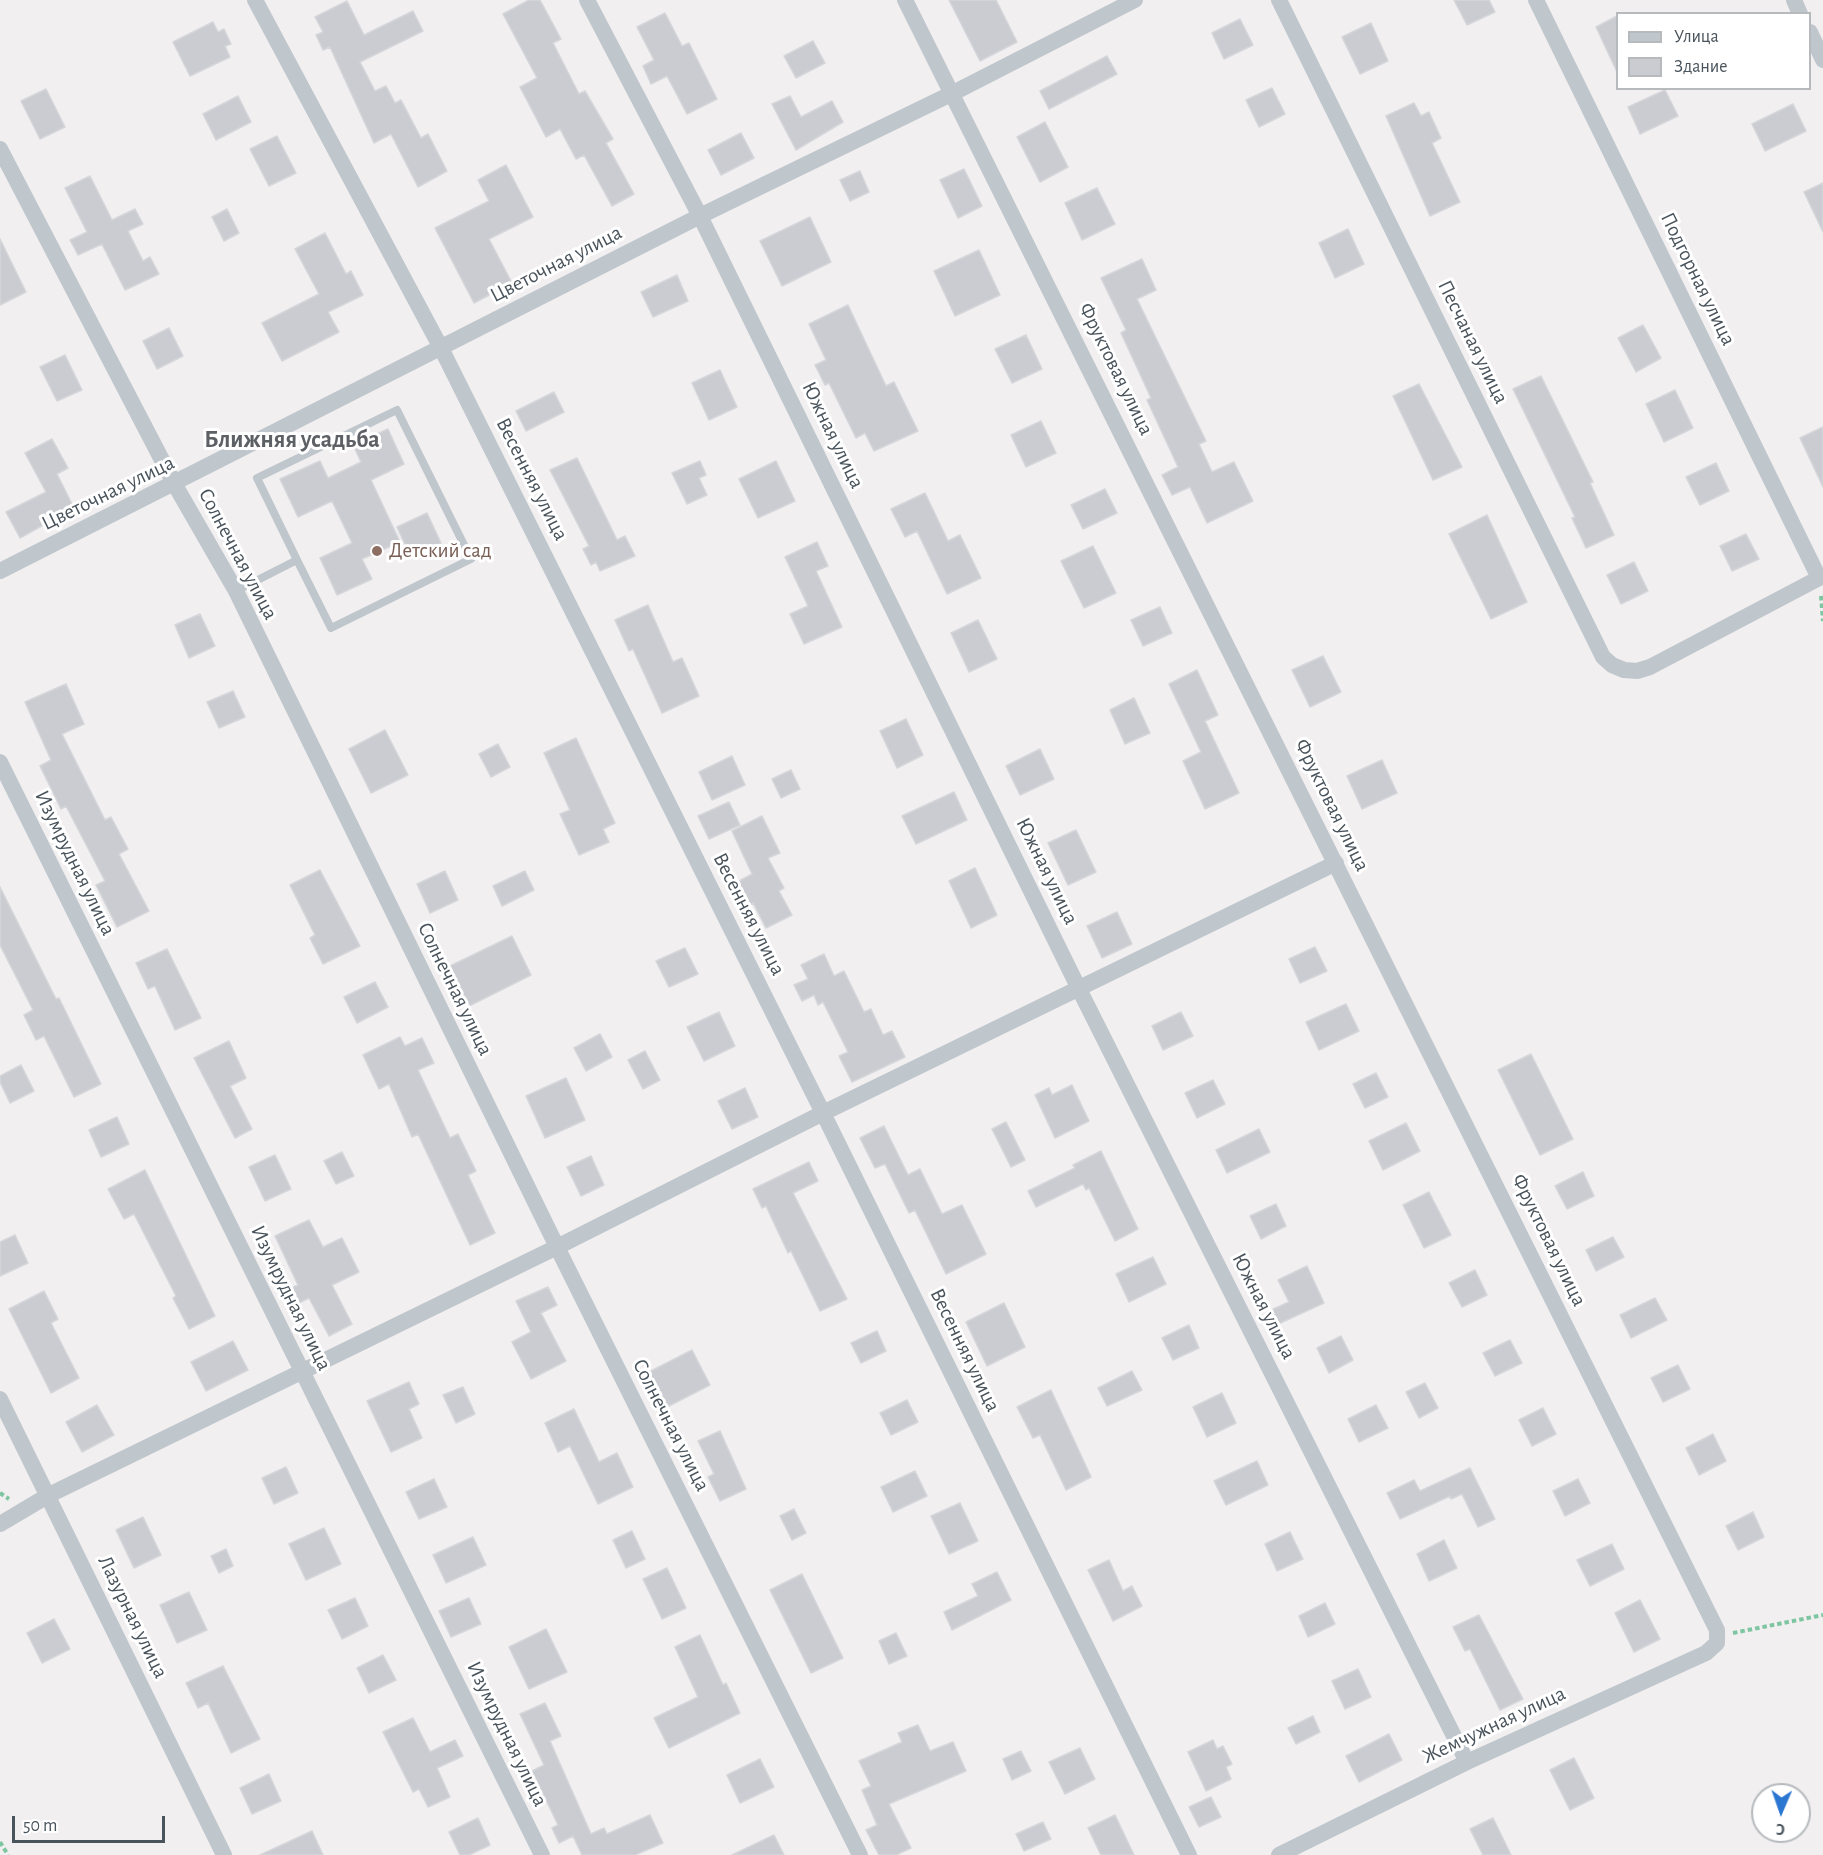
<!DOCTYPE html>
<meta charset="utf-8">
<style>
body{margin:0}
#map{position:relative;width:1823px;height:1855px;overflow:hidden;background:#f2eff0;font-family:"Alegreya Sans",sans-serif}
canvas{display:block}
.legend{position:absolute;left:1616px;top:12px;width:195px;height:78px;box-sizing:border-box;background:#fff;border:2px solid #b6babd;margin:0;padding:8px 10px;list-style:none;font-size:18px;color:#49535b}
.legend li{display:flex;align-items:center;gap:12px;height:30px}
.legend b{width:30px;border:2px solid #b6babd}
.north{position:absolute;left:1751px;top:1783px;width:60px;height:60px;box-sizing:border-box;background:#fff;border:2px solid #b6babd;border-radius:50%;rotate:182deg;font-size:16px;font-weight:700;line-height:24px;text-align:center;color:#49535b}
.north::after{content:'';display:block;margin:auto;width:21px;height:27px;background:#2a76d1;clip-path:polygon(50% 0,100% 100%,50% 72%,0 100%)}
.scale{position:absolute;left:12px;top:1816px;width:153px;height:27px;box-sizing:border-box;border:3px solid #49535b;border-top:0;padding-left:8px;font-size:18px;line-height:21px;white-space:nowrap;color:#49535b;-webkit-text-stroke:4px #fff;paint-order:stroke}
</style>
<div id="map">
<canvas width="1823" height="1855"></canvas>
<ul class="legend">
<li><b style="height:8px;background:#bfc7cd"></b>Улица</li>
<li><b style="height:16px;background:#caccd1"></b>Здание</li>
</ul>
<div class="north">С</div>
<div class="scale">50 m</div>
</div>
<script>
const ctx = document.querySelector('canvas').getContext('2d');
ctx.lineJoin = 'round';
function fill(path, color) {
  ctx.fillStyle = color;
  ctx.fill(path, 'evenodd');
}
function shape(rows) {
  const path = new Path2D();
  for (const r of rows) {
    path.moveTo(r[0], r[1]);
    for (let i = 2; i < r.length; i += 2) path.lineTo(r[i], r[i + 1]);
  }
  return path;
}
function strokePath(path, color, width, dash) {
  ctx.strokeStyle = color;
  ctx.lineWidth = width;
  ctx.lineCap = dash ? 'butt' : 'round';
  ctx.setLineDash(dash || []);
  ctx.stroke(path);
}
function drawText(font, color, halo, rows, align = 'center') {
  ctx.font = font + ' "Alegreya Sans",sans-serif';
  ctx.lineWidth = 6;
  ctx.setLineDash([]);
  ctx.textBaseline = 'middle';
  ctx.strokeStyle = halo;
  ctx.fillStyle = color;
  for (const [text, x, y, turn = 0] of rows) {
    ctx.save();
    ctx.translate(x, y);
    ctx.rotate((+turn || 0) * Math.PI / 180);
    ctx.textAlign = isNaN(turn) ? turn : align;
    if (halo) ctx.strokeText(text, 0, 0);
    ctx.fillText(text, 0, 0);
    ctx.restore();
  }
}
const building = shape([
 [529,0,540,0,561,39,553,43,579,94,585,91,613,139,606,143,634,194,612,206,584,155,576,159,560,129,546,137,520,87,537,78,503,14,529,0],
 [949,0,996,0,1017,42,980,61,949,0],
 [1454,0,1489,0,1495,12,1467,25,1454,0],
 [347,1,364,35,413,11,423,31,360,62,375,91,386,86,395,103,401,100,421,138,428,134,447,171,418,187,391,134,374,143,330,47,323,50,316,35,323,32,315,17,347,1],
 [665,13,682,46,689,43,717,99,687,114,667,76,651,84,643,66,654,60,637,27,665,13],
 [1617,16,1617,72,1596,27,1617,16],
 [1240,19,1253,45,1224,59,1212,33,1240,19],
 [213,22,218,32,224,29,231,44,225,46,230,57,190,76,173,42,213,22],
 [1371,23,1388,61,1360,74,1342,37,1371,23],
 [813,41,825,63,796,78,784,56,813,41],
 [1107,56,1117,74,1049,109,1040,91,1107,56],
 [1272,88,1285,114,1259,127,1246,100,1272,88],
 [46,89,65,127,40,139,21,101,46,89],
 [1665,90,1678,116,1640,134,1628,107,1665,90],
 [238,96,251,122,216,140,203,114,238,96],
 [790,96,801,117,832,101,843,122,796,150,772,104,790,96],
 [1414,103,1421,116,1429,112,1441,138,1432,143,1460,202,1430,216,1386,116,1414,103],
 [1793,104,1806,131,1765,151,1752,124,1793,104],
 [1045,122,1068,167,1040,182,1017,137,1045,122],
 [741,133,754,158,721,175,708,150,741,133],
 [277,136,296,173,269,186,250,149,277,136],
 [506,165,533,217,489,239,512,283,474,303,435,228,489,201,478,180,506,165],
 [964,169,982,206,958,218,940,180,964,169],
 [860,171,869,192,850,201,840,180,860,171],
 [90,176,112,220,135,209,143,224,128,231,143,261,150,257,159,274,125,290,102,244,78,255,70,240,87,232,65,188,90,176],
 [1823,183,1823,232,1804,192,1823,183],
 [1097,188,1115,224,1082,240,1065,203,1097,188],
 [227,209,239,233,224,241,212,217,227,209],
 [810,217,831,262,782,286,760,241,810,217],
 [1348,229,1364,264,1335,278,1319,243,1348,229],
 [325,233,346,274,351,271,363,295,328,312,339,332,282,361,262,323,319,294,295,249,325,233],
 [0,239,26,292,0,305,0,239],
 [979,250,1000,295,955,316,934,271,979,250],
 [1142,259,1156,290,1137,299,1206,441,1199,444,1212,472,1234,462,1253,501,1207,523,1190,487,1172,495,1162,475,1178,467,1147,400,1151,398,1121,333,1126,330,1101,278,1142,259],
 [677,275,688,301,653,317,641,292,677,275],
 [848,305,886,386,894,382,918,431,874,451,865,433,856,438,829,383,825,385,815,365,826,360,809,324,848,305],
 [1643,325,1661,358,1636,372,1618,338,1643,325],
 [169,328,183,356,157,369,143,341,169,328],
 [1026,335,1042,369,1012,383,995,349,1026,335],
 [65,355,82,390,57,401,40,367,65,355],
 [720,370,737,407,709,420,692,383,720,370],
 [1541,376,1593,482,1590,483,1614,535,1586,548,1572,518,1575,517,1513,389,1541,376],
 [1419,384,1462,467,1433,480,1393,396,1419,384],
 [1675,390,1693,428,1664,442,1646,404,1675,390],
 [554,392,564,412,526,431,516,411,554,392],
 [1041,421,1056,453,1026,467,1011,435,1041,421],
 [1823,427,1823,487,1800,438,1823,427],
 [388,429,404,464,371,480,400,542,362,559,372,579,337,595,320,558,352,543,332,501,298,517,280,479,320,461,328,478,361,462,353,445,388,429],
 [52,439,68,468,57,474,74,508,20,538,6,512,46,492,25,453,52,439],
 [577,458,617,540,625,536,635,556,600,571,596,562,591,565,583,549,589,546,550,470,577,458],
 [700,461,706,475,699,478,707,495,687,504,672,473,700,461],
 [776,461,795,501,758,518,739,479,776,461],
 [1716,463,1729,491,1700,505,1686,477,1716,463],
 [1105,489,1117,513,1083,529,1071,505,1105,489],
 [925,493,948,541,960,535,981,578,947,594,917,531,905,537,891,509,925,493],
 [427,513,441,543,411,558,397,527,427,513],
 [1487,515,1527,602,1491,619,1449,534,1487,515],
 [1746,534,1759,559,1732,571,1720,546,1746,534],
 [817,542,828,566,816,571,842,627,804,644,790,614,808,606,785,557,817,542],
 [1093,546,1116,593,1084,608,1061,561,1093,546],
 [1634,562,1648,591,1621,604,1607,575,1634,562],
 [648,605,673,662,682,658,699,696,662,713,633,649,629,651,615,620,648,605],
 [1160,607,1172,633,1143,646,1131,620,1160,607],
 [200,614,215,646,189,658,175,625,200,614],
 [978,620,997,659,969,672,951,633,978,620],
 [1323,656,1341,692,1310,707,1292,670,1323,656],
 [1197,670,1218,715,1205,721,1239,793,1205,809,1183,761,1201,752,1169,684,1197,670],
 [66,684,84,724,62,734,105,820,111,817,128,849,119,854,149,911,117,927,96,885,105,881,66,806,61,809,40,766,51,760,25,702,66,684],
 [233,691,245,717,219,728,207,702,233,691],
 [1134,698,1150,733,1125,744,1110,710,1134,698],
 [906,719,923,755,897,768,880,731,906,719],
 [385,730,408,775,371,793,349,749,385,730],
 [576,738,615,823,603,829,609,842,579,855,560,814,570,810,544,753,576,738],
 [498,744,510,767,491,777,479,754,498,744],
 [1040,749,1054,779,1020,795,1006,766,1040,749],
 [732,756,745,785,712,800,699,772,732,756],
 [1382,760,1397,793,1362,809,1347,776,1382,760],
 [791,770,800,789,781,798,772,779,791,770],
 [954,792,967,820,916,844,902,816,954,792],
 [729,802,740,825,709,839,698,816,729,802],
 [762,816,780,853,768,858,784,888,779,891,792,915,766,928,753,903,746,907,734,884,752,874,732,831,762,816],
 [1076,830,1096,872,1068,885,1048,843,1076,830],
 [975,868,997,915,971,928,949,881,975,868],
 [320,870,360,946,323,964,310,938,315,935,290,885,320,870],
 [445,871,458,900,430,913,417,884,445,871],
 [525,871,534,890,502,906,493,886,525,871],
 [0,887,56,999,59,998,101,1084,74,1097,44,1036,36,1040,24,1015,33,1010,0,945,0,887],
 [1117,912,1132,944,1102,958,1087,926,1117,912],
 [512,936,531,975,469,1006,450,966,512,936],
 [1315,947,1327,971,1300,983,1289,959,1315,947],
 [685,948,698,974,669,987,656,961,685,948],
 [167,949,201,1018,175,1030,155,986,148,989,136,963,167,949],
 [824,954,834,976,844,971,864,1012,871,1009,883,1035,892,1031,905,1057,852,1082,839,1056,848,1052,823,1002,818,1005,814,995,802,1001,794,985,808,979,801,965,824,954],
 [375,982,388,1007,357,1023,344,997,375,982],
 [1346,1004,1359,1031,1319,1050,1306,1022,1346,1004],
 [719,1012,735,1046,704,1061,687,1027,719,1012],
 [1181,1012,1193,1036,1163,1050,1152,1026,1181,1012],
 [600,1034,612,1057,586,1071,574,1048,600,1034],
 [400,1037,405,1046,422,1038,434,1063,418,1070,450,1138,458,1134,476,1171,468,1175,495,1233,470,1245,418,1134,412,1137,389,1084,379,1089,363,1055,400,1037],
 [229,1041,246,1078,230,1086,252,1129,235,1138,194,1058,229,1041],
 [645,1051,660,1080,643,1089,628,1060,645,1051],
 [1531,1054,1573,1139,1540,1155,1498,1070,1531,1054],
 [21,1065,34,1091,10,1103,0,1082,0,1076,21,1065],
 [1376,1073,1388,1097,1365,1108,1353,1084,1376,1073],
 [566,1078,585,1120,545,1138,526,1096,566,1078],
 [1213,1080,1225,1104,1197,1118,1185,1093,1213,1080],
 [1072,1085,1089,1121,1055,1138,1035,1095,1049,1088,1052,1095,1072,1085],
 [745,1088,758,1117,732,1129,718,1101,745,1088],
 [117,1117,129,1144,101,1157,89,1130,117,1117],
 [1006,1122,1025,1160,1011,1167,992,1129,1006,1122],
 [1406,1123,1420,1151,1383,1170,1369,1141,1406,1123],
 [884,1126,908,1175,920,1169,942,1214,962,1205,986,1254,946,1274,915,1210,909,1213,885,1164,875,1168,860,1138,884,1126],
 [1259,1129,1270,1152,1227,1173,1216,1150,1259,1129],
 [1101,1151,1138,1229,1115,1241,1089,1188,1086,1190,1083,1184,1036,1207,1028,1191,1075,1168,1073,1165,1101,1151],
 [342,1152,354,1176,336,1184,324,1161,342,1152],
 [275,1155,291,1189,265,1201,249,1167,275,1155],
 [591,1156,604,1185,581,1196,567,1167,591,1156],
 [809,1162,818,1181,793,1193,847,1299,820,1311,791,1251,788,1253,766,1206,762,1208,753,1189,809,1162],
 [145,1170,215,1316,189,1329,173,1298,176,1296,134,1214,124,1219,108,1189,145,1170],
 [1583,1172,1594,1196,1567,1209,1555,1186,1583,1172],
 [1429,1192,1451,1235,1424,1248,1403,1205,1429,1192],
 [1276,1204,1286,1226,1261,1239,1250,1216,1276,1204],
 [309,1220,323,1247,342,1238,359,1272,332,1285,352,1324,329,1336,309,1298,295,1305,287,1290,298,1285,275,1236,309,1220],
 [15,1235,28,1263,0,1276,0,1242,15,1235],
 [1613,1237,1624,1257,1596,1271,1586,1250,1613,1237],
 [1153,1257,1166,1284,1129,1302,1116,1274,1153,1257],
 [1307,1266,1324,1303,1276,1325,1269,1311,1289,1302,1278,1280,1307,1266],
 [1475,1270,1487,1295,1462,1307,1449,1283,1475,1270],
 [548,1287,557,1305,541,1313,566,1361,531,1379,512,1342,531,1332,516,1301,548,1287],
 [44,1291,58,1319,51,1323,79,1378,51,1393,9,1309,44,1291],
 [1655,1298,1667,1320,1631,1338,1620,1315,1655,1298],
 [1004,1303,1025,1347,987,1366,966,1322,1004,1303],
 [1189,1325,1199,1348,1173,1360,1162,1338,1189,1325],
 [877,1331,886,1351,861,1363,851,1343,877,1331],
 [1341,1336,1353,1360,1329,1373,1317,1348,1341,1336],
 [1510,1340,1522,1363,1495,1376,1483,1353,1510,1340],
 [233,1341,248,1370,206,1391,191,1362,233,1341],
 [692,1350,710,1385,665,1408,647,1373,692,1350],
 [1678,1365,1690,1389,1663,1402,1651,1378,1678,1365],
 [1132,1371,1142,1390,1107,1406,1098,1388,1132,1371],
 [409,1382,419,1404,409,1409,422,1438,391,1452,367,1401,409,1382],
 [1425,1383,1438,1408,1419,1418,1406,1392,1425,1383],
 [463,1387,475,1414,456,1423,443,1395,463,1387],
 [1051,1390,1091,1477,1066,1490,1040,1435,1033,1438,1017,1407,1051,1390],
 [1222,1393,1236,1423,1207,1437,1193,1407,1222,1393],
 [907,1400,918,1422,891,1435,880,1413,907,1400],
 [97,1405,114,1435,82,1452,66,1422,97,1405],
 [1376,1405,1388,1428,1359,1442,1348,1419,1376,1405],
 [1543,1408,1556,1434,1532,1446,1519,1420,1543,1408],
 [574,1409,599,1462,617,1453,633,1487,598,1504,570,1446,558,1452,545,1423,574,1409],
 [720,1431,746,1489,720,1501,708,1477,714,1474,698,1441,720,1431],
 [1713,1434,1726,1461,1699,1475,1686,1448,1713,1434],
 [1257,1461,1268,1485,1226,1505,1214,1481,1257,1461],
 [286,1467,298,1493,274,1504,262,1478,286,1467],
 [1470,1468,1495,1519,1478,1527,1462,1494,1451,1499,1450,1496,1400,1519,1387,1493,1414,1480,1420,1491,1470,1468],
 [915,1471,927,1496,893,1512,881,1487,915,1471],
 [434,1479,447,1507,419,1519,406,1492,434,1479],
 [1578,1479,1590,1503,1565,1516,1553,1491,1578,1479],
 [960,1503,978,1541,949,1554,931,1516,960,1503],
 [794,1509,806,1533,792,1540,780,1516,794,1509],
 [1753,1512,1764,1537,1738,1550,1726,1526,1753,1512],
 [143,1517,161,1555,134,1568,116,1530,143,1517],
 [324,1528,341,1564,306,1580,289,1544,324,1528],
 [632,1531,645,1559,626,1568,613,1540,632,1531],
 [1290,1532,1303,1559,1277,1571,1265,1544,1290,1532],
 [473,1537,486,1565,446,1583,433,1555,473,1537],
 [1444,1540,1457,1568,1429,1581,1417,1554,1444,1540],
 [1612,1544,1624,1569,1590,1586,1577,1560,1612,1544],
 [226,1549,233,1566,219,1573,211,1556,226,1549],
 [1109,1560,1123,1591,1132,1586,1142,1606,1113,1621,1088,1570,1109,1560],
 [667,1568,686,1608,662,1619,643,1579,667,1568],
 [997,1572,1011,1600,952,1630,944,1612,978,1596,972,1584,997,1572],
 [802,1574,843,1658,811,1673,770,1590,802,1574],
 [189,1592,207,1630,177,1643,160,1605,189,1592],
 [355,1598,368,1626,342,1639,328,1610,355,1598],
 [469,1598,481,1624,451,1637,439,1611,469,1598],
 [1640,1600,1660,1639,1634,1652,1615,1613,1640,1600],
 [1325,1603,1335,1624,1308,1637,1299,1616,1325,1603],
 [1479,1615,1523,1699,1500,1710,1470,1649,1465,1651,1453,1627,1479,1615],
 [54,1619,70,1649,42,1663,27,1633,54,1619],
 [546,1629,567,1672,529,1689,509,1647,546,1629],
 [896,1633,907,1656,889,1664,879,1641,896,1633],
 [700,1635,723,1685,726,1683,740,1713,669,1748,654,1718,698,1697,675,1647,700,1635],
 [383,1655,396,1680,369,1693,357,1668,383,1655],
 [223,1666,260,1739,231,1753,208,1703,198,1708,186,1683,223,1666],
 [1358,1669,1371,1697,1345,1709,1332,1681,1358,1669],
 [545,1703,561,1736,550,1741,591,1834,604,1828,607,1834,650,1815,663,1843,635,1855,582,1855,573,1836,559,1843,552,1828,558,1825,532,1771,544,1765,520,1714,545,1703],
 [1313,1716,1320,1732,1296,1744,1288,1728,1313,1716],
 [413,1718,430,1752,455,1740,463,1756,437,1768,450,1797,428,1807,419,1789,413,1792,383,1732,413,1718],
 [918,1725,930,1751,953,1742,966,1771,889,1804,911,1848,896,1855,879,1855,866,1830,877,1825,862,1790,871,1786,859,1761,902,1742,898,1733,918,1725],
 [1389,1734,1402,1760,1359,1782,1346,1756,1389,1734],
 [1213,1740,1217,1749,1223,1746,1232,1764,1226,1767,1231,1779,1206,1791,1188,1752,1213,1740],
 [1080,1748,1095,1779,1065,1794,1049,1762,1080,1748],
 [1021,1751,1031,1771,1012,1780,1003,1759,1021,1751],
 [1574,1758,1594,1798,1570,1810,1550,1770,1574,1758],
 [760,1759,774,1787,740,1803,727,1775,760,1759],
 [269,1774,281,1801,252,1814,240,1788,269,1774],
 [1211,1797,1221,1817,1199,1827,1189,1807,1211,1797],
 [1115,1815,1134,1855,1101,1855,1088,1828,1115,1815],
 [478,1818,490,1845,469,1855,460,1855,449,1832,478,1818],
 [1493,1818,1511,1855,1483,1855,1470,1829,1493,1818],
 [1043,1822,1051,1839,1024,1851,1016,1834,1043,1822],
 [312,1831,323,1855,260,1855,312,1831],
 [774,1835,784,1855,732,1855,774,1835]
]);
const path = shape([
 [1821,596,1823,621],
 [0,1493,9,1499],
 [1733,1633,1823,1615],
 [0,1842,8,1855]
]);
const lane = shape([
 [236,591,297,560,331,628,471,559,397,410,257,478,297,560]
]);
const street = shape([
 [255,0,441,348,823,1113,1189,1855],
 [587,0,700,216,1079,989,1467,1762],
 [905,0,1717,1630,1717,1643,1706,1653,1467,1762,1279,1855],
 [1279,0,1603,657,1612,665,1624,670,1637,671,1650,667,1823,576],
 [1536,0,1819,578],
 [1794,0,1800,14],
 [1810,32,1823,60],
 [0,149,175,485,236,591,557,1247,860,1855],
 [0,571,700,216,953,93,1135,0],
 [0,762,542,1855],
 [0,1399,224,1855],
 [0,1524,49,1495,557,1247,823,1113,1336,863]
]);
const markers = [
 [377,551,6,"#8d6e63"]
];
const streetNames = [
 ["Цветочная улица",556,264,-27],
 ["Подгорная улица",1698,279,64],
 ["Песчаная улица",1473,342,64],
 ["Фруктовая улица",1116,369,64],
 ["Южная улица",833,435,64],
 ["Весенняя улица",532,479,63],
 ["Цветочная улица",108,493,-26],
 ["Солнечная улица",238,554,62],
 ["Фруктовая улица",1332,805,64],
 ["Изумрудная улица",75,863,64],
 ["Южная улица",1047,871,64],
 ["Весенняя улица",749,914,63],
 ["Солнечная улица",455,989,64],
 ["Фруктовая улица",1549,1240,64],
 ["Изумрудная улица",291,1298,64],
 ["Южная улица",1264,1306,63],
 ["Весенняя улица",965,1350,64],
 ["Солнечная улица",671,1425,63],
 ["Лазурная улица",133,1617,64],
 ["Жемчужная улица",1494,1725,-25],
 ["Изумрудная улица",507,1734,64]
];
const educationNames = [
 ["Детский сад",389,551]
];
const quarterNames = [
 ["Ближняя усадьба",292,440]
];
fill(building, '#caccd1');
strokePath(building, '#d4d6da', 1.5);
strokePath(path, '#7dc6a1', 4, [4.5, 3]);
strokePath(lane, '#bfc7cd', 8);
strokePath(street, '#bfc7cd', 16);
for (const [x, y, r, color] of markers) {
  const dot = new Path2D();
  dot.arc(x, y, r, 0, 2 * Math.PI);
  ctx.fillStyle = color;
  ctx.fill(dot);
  strokePath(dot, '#fff', 2);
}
drawText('21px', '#49535b', '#fff', streetNames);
drawText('21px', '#785e54', '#fff', educationNames, 'left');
drawText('bold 24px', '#5d6064', '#fff', quarterNames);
</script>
